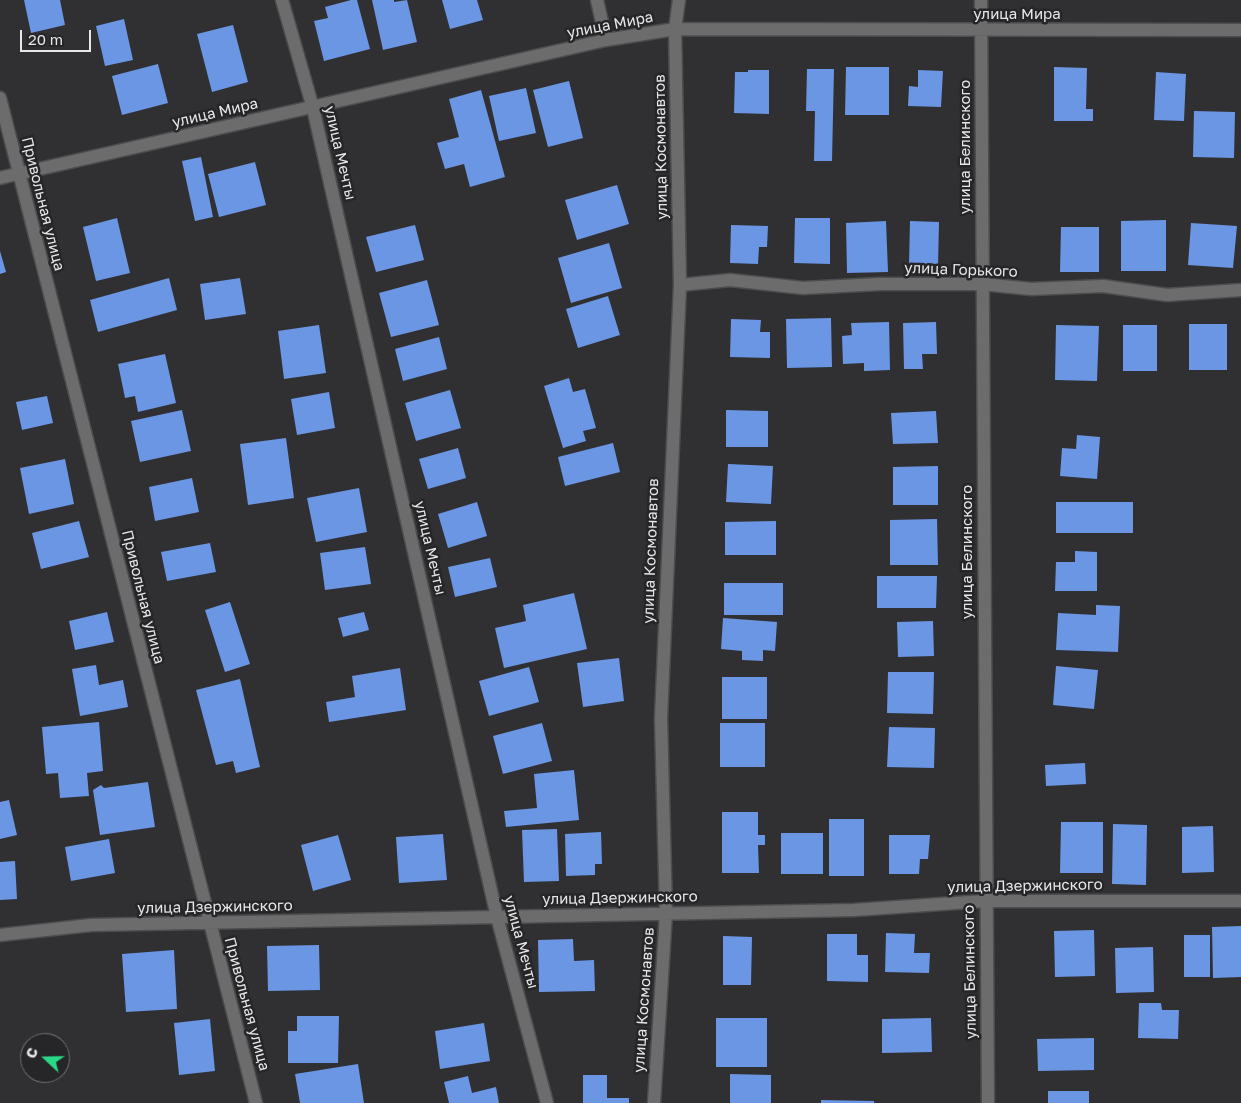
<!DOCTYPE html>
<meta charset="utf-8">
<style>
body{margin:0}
#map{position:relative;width:1241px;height:1103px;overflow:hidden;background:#303033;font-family:"Golos Text",sans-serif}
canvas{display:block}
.north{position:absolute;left:20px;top:1033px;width:50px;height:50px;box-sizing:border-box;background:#262629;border:1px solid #737376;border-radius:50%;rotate:291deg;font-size:14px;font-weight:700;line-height:20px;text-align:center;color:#e7e7e9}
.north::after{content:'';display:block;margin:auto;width:18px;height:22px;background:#29d885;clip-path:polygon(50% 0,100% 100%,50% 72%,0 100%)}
.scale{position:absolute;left:20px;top:30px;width:71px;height:22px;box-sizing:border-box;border:2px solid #e7e7e9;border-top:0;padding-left:6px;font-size:15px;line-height:18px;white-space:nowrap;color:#e7e7e9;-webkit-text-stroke:4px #262629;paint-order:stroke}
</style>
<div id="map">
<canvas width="1241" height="1103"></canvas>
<div class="north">С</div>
<div class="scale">20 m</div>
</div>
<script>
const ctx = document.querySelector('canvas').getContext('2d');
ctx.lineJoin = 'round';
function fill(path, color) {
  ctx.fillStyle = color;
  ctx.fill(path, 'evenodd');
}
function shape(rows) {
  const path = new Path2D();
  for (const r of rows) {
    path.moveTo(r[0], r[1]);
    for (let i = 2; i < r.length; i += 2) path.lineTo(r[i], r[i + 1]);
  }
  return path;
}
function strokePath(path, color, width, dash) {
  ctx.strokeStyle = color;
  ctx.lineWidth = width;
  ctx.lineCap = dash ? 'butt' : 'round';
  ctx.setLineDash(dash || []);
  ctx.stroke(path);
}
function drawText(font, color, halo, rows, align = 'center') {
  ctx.font = font + ' "Golos Text",sans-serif';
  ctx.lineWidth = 5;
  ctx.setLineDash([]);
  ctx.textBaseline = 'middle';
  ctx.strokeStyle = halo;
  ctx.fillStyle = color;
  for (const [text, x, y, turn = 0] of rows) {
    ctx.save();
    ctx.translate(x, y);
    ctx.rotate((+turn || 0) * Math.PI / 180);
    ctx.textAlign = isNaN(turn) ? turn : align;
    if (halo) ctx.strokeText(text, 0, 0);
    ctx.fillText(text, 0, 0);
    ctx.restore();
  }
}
const building = shape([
 [24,0,60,0,65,25,31,33],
 [351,0,357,0,370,49,324,61,314,21,328,18,325,7],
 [372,0,394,0,394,2,407,0,417,42,383,50],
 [442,0,477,0,483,20,450,29],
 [124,19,133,60,105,66,96,26],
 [233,25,248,82,212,92,197,34],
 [158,64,168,103,122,115,112,76],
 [846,67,889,67,889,115,845,115],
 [1054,67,1087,68,1086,109,1093,109,1093,121,1054,121],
 [807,69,834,69,832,161,814,161,815,111,806,111],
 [748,70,769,70,769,114,734,113,735,72,748,72],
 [918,70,943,71,941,107,908,106,909,86,918,87],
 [1156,72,1186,74,1184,121,1154,120],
 [569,81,583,138,548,147,533,90],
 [526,88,536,133,499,141,489,96],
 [481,90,505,177,470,187,464,164,445,169,437,143,459,137,449,99],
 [1194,111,1235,112,1234,158,1193,157],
 [201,157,213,217,195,221,182,161],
 [255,162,266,205,219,217,208,174],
 [617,185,629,224,577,240,565,200],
 [117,218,130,273,96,281,83,227],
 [795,218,830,218,830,264,794,263],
 [1166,220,1166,271,1121,271,1121,221],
 [886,221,888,272,847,273,846,223],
 [910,221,939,222,938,266,909,265],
 [1191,223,1237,226,1233,268,1188,265],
 [415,225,424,260,376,272,366,237],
 [731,225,768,226,767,247,759,247,758,264,730,263],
 [1061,227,1099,227,1099,272,1060,272],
 [609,243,622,288,571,303,558,258],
 [0,251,6,272,0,274],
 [169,278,177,310,98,332,90,300],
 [240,278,246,314,205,320,200,284],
 [427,280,439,325,391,337,379,293],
 [608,296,620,335,578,348,566,309],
 [831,318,832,367,787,368,786,319],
 [731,319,761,320,760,332,770,332,770,358,730,357],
 [889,322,890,370,864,371,864,363,843,364,842,336,852,335,851,323],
 [936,322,937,354,922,354,923,369,904,369,903,323],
 [1189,324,1227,324,1227,370,1189,370],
 [319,325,326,373,284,379,278,331],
 [1056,325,1099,326,1097,381,1055,380],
 [1123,325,1157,325,1157,371,1123,371],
 [439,337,447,369,403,381,395,349],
 [165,354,176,403,138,412,135,396,125,398,118,364],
 [569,378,573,392,585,389,596,428,583,431,586,441,563,448,544,386],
 [450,390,461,428,416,441,405,403],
 [329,392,335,428,297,435,291,399],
 [47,396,53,423,22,430,16,402],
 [182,410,191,451,140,462,131,421],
 [726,410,768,411,768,447,726,447],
 [936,411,938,443,893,444,891,413],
 [1077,435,1100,437,1097,479,1060,476,1062,448,1076,449],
 [286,438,294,498,248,505,240,444],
 [613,443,620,472,565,486,558,457],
 [458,448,466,478,428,489,419,459],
 [65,459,74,504,29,514,20,468],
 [728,464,773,466,771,504,726,502],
 [938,466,938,505,893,505,893,467],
 [192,478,199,512,155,521,149,487],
 [359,488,367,532,316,542,307,498],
 [477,502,487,536,448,548,438,514],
 [1056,502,1133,502,1133,533,1056,533],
 [937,519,938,565,890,565,890,520],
 [79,521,89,557,41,569,32,533],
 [776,521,776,555,725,555,725,522],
 [210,543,216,572,167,581,161,552],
 [365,547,371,584,325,590,320,553],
 [1075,551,1097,552,1097,591,1055,591,1056,562,1075,562],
 [490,558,497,587,455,597,448,567],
 [877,576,937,576,936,608,877,608],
 [724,583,783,583,783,615,724,615],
 [574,593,587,649,504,668,495,628,526,621,523,605],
 [230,602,250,664,225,672,205,610],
 [1096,605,1120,606,1118,652,1056,650,1058,613,1096,615],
 [107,612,114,642,75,650,69,621],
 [364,612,369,630,343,637,338,618],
 [723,618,777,622,775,651,763,650,763,661,742,660,742,651,721,649],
 [933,621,934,656,898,657,897,622],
 [619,658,624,701,583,707,577,663],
 [96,665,99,685,123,680,128,707,80,716,72,669],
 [1056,666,1098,670,1094,709,1053,705],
 [529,667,539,702,489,716,479,681],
 [400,668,406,710,329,722,326,702,355,697,352,676],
 [888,672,934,672,933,714,887,713],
 [722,677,767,677,767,719,722,719],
 [240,679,260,767,236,773,233,761,216,765,196,690],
 [99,722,103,771,87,773,89,796,60,798,58,773,46,774,42,727],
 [542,723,552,761,503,774,493,736],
 [720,723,765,723,765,767,720,767],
 [889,727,935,728,934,768,887,767],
 [1085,763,1086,784,1046,786,1045,765],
 [574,770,579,820,506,827,504,811,537,808,534,774],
 [148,782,155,827,100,835,93,790,101,785,104,788],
 [9,800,17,835,0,839,0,802],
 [722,812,758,812,758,835,765,835,765,845,758,845,759,873,722,873],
 [829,819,864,819,864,876,829,876],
 [1061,822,1103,822,1103,873,1060,873],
 [1113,824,1147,825,1146,885,1112,884],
 [1213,826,1214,872,1182,873,1182,827],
 [557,829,559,881,524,882,522,830],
 [601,832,602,864,595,864,595,875,566,876,565,834],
 [781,833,823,833,823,874,781,874],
 [443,834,447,880,399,883,396,837],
 [338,835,351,880,313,891,301,845],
 [889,835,930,835,928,859,920,859,919,874,889,874],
 [109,839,115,873,71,881,65,847],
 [15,861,17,899,0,900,0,862],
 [1241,926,1241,977,1213,978,1212,927],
 [1094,930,1095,976,1055,977,1054,931],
 [886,933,915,934,914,953,930,953,929,973,885,972],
 [827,934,857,934,857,955,868,955,868,982,827,981],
 [1184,935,1210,935,1210,977,1184,977],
 [723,936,752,937,751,985,723,985],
 [573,939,574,961,594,960,595,991,539,992,538,940],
 [319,945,320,990,268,991,267,946],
 [1153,947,1154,992,1116,993,1115,948],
 [174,950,177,1009,126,1012,122,954],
 [1139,1003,1161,1003,1162,1010,1179,1010,1178,1039,1138,1038],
 [297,1016,339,1016,338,1063,288,1063,288,1031,297,1031],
 [716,1018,767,1018,767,1067,716,1067],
 [931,1018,932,1052,882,1053,882,1019],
 [210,1019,215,1071,179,1075,174,1023],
 [484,1023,490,1061,440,1069,435,1031],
 [1094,1038,1094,1070,1038,1071,1037,1039],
 [358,1064,364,1103,300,1103,295,1074],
 [730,1074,771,1075,771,1103,730,1103],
 [583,1075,607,1075,607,1098,629,1098,629,1103,583,1103],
 [468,1076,472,1093,496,1087,499,1103,449,1103,444,1082],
 [1048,1091,1089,1091,1089,1103,1048,1103],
 [821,1100,874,1101,874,1103,821,1103]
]);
const street = shape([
 [282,0,313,108,497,917,547,1103],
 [597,0,606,40],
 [981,0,988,1103],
 [0,98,256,1103],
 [0,178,606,40,675,29,1241,30],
 [680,285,730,280,803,288,880,284,982,284,1031,289,1103,286,1167,295,1241,290],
 [0,935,91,925,854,910,985,901,1241,901],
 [654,1103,666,913,661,718,680,285,675,29,679,0]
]);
const streetNames = [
 ["улица Мира",1017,14],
 ["улица Мира",610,25,-11],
 ["улица Мира",215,113,-13],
 ["улица Космонавтов",661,147,-91],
 ["улица Белинского",965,147,-90],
 ["улица Мечты",340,153,77],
 ["Привольная улица",43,204,76],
 ["улица Горького",961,270,2],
 ["улица Мечты",430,548,77],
 ["улица Космонавтов",651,551,-88],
 ["улица Белинского",967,552,-90],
 ["Привольная улица",143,597,76],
 ["улица Дзержинского",1025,886,-1],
 ["улица Дзержинского",620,898,-1],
 ["улица Дзержинского",215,907,-1],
 ["улица Мечты",521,942,75],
 ["улица Белинского",970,972,-91],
 ["улица Космонавтов",644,1000,-86],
 ["Привольная улица",247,1004,75]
];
fill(building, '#6a96e4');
strokePath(street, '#4d4d50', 15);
strokePath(street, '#6d6c6d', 12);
drawText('15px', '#e7e7e9', '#262629', streetNames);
</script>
